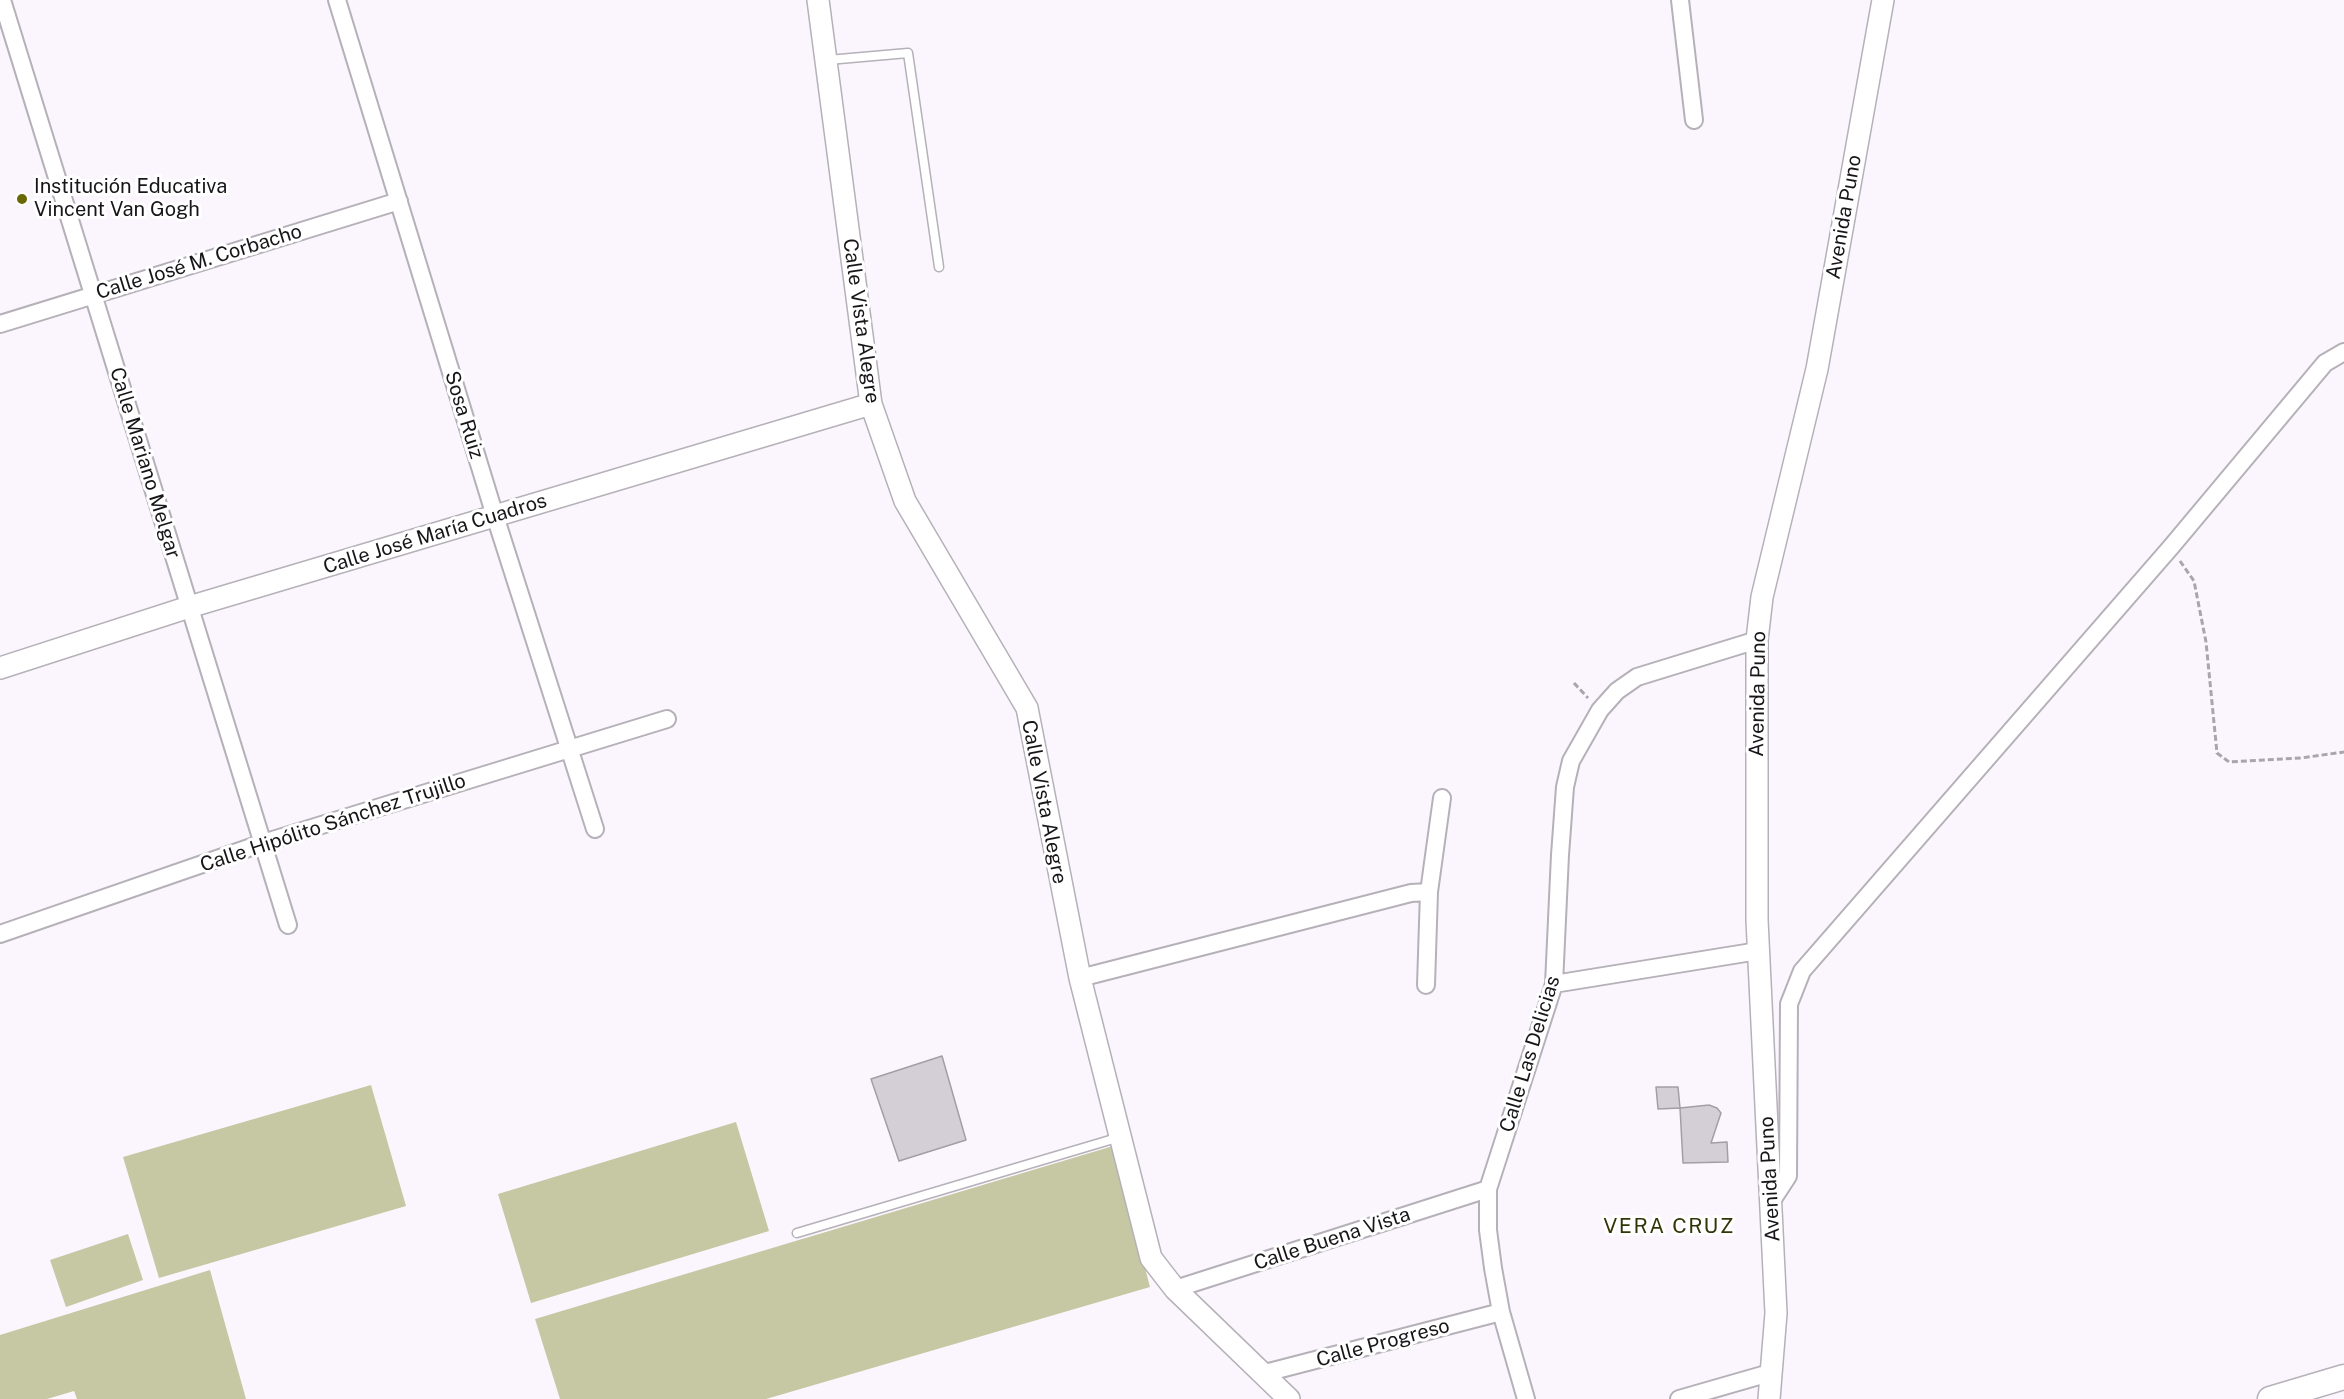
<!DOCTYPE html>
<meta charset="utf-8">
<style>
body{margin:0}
canvas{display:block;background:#fbf6fe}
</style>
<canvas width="2344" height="1399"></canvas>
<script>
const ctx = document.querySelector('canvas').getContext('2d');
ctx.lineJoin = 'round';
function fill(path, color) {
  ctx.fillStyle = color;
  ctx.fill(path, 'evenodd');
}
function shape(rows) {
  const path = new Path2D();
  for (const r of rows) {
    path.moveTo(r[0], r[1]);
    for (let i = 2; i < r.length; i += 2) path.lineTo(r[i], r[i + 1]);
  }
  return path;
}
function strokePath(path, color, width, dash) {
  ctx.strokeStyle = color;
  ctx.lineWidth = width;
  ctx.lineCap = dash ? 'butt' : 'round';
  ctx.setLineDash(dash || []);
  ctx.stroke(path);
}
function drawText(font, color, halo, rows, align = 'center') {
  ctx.font = font + ' "Public Sans",sans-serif';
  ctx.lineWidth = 6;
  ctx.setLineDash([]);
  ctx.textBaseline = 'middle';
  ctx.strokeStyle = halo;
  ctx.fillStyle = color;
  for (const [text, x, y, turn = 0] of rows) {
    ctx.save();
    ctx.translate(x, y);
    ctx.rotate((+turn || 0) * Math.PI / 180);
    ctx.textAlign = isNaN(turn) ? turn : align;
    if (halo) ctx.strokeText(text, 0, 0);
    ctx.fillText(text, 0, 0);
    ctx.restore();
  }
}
const green = shape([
 [371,1085,406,1206,159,1278,123,1157],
 [736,1122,769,1231,531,1303,498,1194],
 [1113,1146,1150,1287,766,1399,560,1399,535,1319],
 [128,1234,143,1280,66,1307,50,1260],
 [210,1270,246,1399,77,1399,74,1391,47,1399,0,1399,0,1335]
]);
const building = shape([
 [942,1056,966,1140,899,1161,871,1079,942,1056],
 [1656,1087,1678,1087,1680,1108,1658,1109,1656,1087],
 [1709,1105,1717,1108,1721,1113,1711,1143,1727,1142,1728,1162,1683,1163,1680,1108,1709,1105]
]);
const path = shape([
 [2180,561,2194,581,2206,642,2217,753,2229,762,2301,758,2344,752],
 [1574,683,1588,698]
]);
const service = shape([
 [828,60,908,53,939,267],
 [797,1233,1120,1137]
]);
const minor = shape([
 [2,0,288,925],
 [337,0,495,516,595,829],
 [1680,0,1694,120],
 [0,324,399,201],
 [0,934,263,843,667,719],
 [1080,978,1411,893,1429,892],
 [1554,984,1758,951],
 [1426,985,1429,892,1442,798],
 [1771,1202,1788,1176,1789,1004,1802,971,2171,547,2325,363,2344,352],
 [1175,1289,1488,1189],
 [1265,1373,1501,1312],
 [1526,1399,1501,1312,1493,1268,1488,1230,1488,1189,1554,984,1560,855,1565,787,1571,761,1600,710,1617,691,1637,677,1757,640],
 [1679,1399,1773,1372]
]);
const tertiary = shape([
 [818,0,871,404,905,501,1027,708,1080,978,1151,1258,1175,1289,1289,1399],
 [0,668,189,607,871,404],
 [1769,1399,1776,1313,1757,920,1757,640,1762,597,1817,369,1883,0]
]);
const secondary = shape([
 [2270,1399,2344,1377]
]);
const markers = [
 [22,199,6,"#696804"]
];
const poiNames = [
 ["Institución Educativa",34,187],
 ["Vincent Van Gogh",34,210]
];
const streetNames = [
 ["Avenida Puno",1844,217,-80],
 ["Calle José M. Corbacho",199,262,-17],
 ["Calle Vista Alegre",861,321,82],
 ["Sosa Ruiz",464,415,73],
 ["Calle Mariano Melgar",145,463,73],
 ["Calle José María Cuadros",435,534,-17],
 ["Avenida Puno",1758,694,-89],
 ["Calle Vista Alegre",1044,802,79],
 ["Calle Hipólito Sánchez Trujillo",333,823,-18],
 ["Calle Las Delicias",1530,1054,-73],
 ["Avenida Puno",1770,1179,-93],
 ["Calle Buena Vista",1332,1239,-18],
 ["Calle Progreso",1383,1343,-15]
];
const neighbourhoodNames = [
 ["VERA CRUZ",1669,1227]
];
fill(green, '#c6c7a3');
fill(building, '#d4cfd7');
strokePath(building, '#a39ea6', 1.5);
strokePath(service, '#b6b1b9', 11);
strokePath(minor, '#b6b1b9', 20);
strokePath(tertiary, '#b6b1b9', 24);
strokePath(secondary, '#b6b1b9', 27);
strokePath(path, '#a9a5ac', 3, [6, 3]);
strokePath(service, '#fff', 8);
strokePath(minor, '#fff', 16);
strokePath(tertiary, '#fff', 21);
strokePath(secondary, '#fff', 24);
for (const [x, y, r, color] of markers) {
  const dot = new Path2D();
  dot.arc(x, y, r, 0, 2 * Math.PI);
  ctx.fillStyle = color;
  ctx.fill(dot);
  strokePath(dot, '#fff', 2);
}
drawText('20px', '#171518', '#fff', poiNames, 'left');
drawText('20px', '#171518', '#fff', streetNames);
ctx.letterSpacing = '1.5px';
drawText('21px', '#343409', '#fff', neighbourhoodNames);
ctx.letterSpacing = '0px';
</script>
